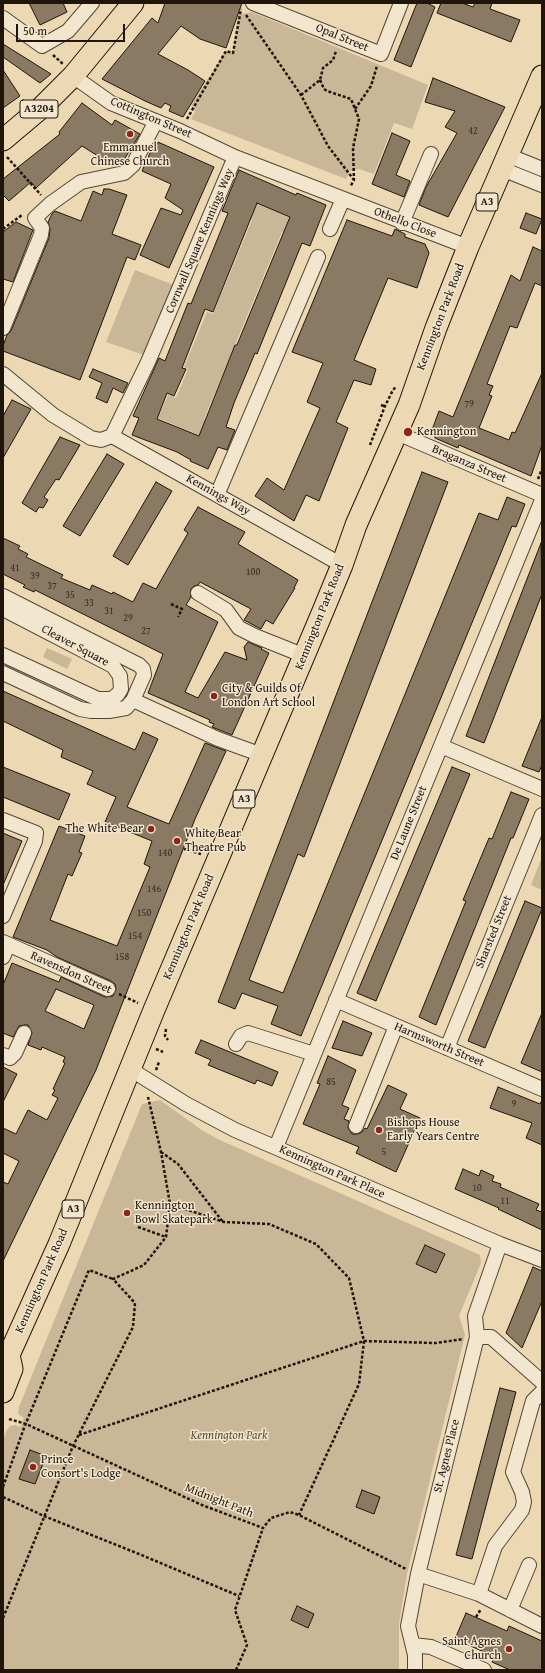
<!DOCTYPE html>
<style>
body{margin:0}
#map{position:relative;width:545px;height:1673px;overflow:hidden;background:#edd8b4;font-family:"Gentium Book Plus",serif}
canvas{display:block}
.frame{position:absolute;inset:0;border:4px solid #1f150b;pointer-events:none}
.scale{position:absolute;left:16px;top:24px;width:109px;height:18px;box-sizing:border-box;border:2px solid #1f150b;border-top:0;padding-left:5px;font-size:12px;line-height:14px;white-space:nowrap;color:#1f150b;-webkit-text-stroke:3px #f3e6ce;paint-order:stroke}
</style>
<div id="map">
<canvas width="545" height="1673"></canvas>
<div class="frame"></div>
<div class="scale">50 m</div>
</div>
<script>
const ctx = document.querySelector('canvas').getContext('2d');
ctx.lineJoin = 'round';
function fill(path, color) {
  ctx.fillStyle = color;
  ctx.fill(path, 'evenodd');
}
function shape(rows) {
  const path = new Path2D();
  for (const r of rows) {
    path.moveTo(r[0], r[1]);
    for (let i = 2; i < r.length; i += 2) path.lineTo(r[i], r[i + 1]);
  }
  return path;
}
function strokePath(path, color, width, dash) {
  ctx.strokeStyle = color;
  ctx.lineWidth = width;
  ctx.lineCap = dash ? 'butt' : 'round';
  ctx.setLineDash(dash || []);
  ctx.stroke(path);
}
function drawText(font, color, halo, rows, align = 'center') {
  ctx.font = font + ' "Gentium Book Plus",serif';
  ctx.lineWidth = 3;
  ctx.setLineDash([]);
  ctx.textBaseline = 'middle';
  ctx.strokeStyle = halo;
  ctx.fillStyle = color;
  for (const [text, x, y, turn = 0] of rows) {
    ctx.save();
    ctx.translate(x, y);
    ctx.rotate((+turn || 0) * Math.PI / 180);
    ctx.textAlign = isNaN(turn) ? turn : align;
    if (halo) ctx.strokeText(text, 0, 0);
    ctx.fillText(text, 0, 0);
    ctx.restore();
  }
}
const green = shape([
 [252,12,428,85,412,129,394,123,374,174,359,169,350,171,346,179,191,119,195,112,194,107,191,105,226,51,233,52,238,15],
 [249,200,298,220,292,235,282,232,204,419,214,424,208,439,158,418,168,395,176,398,188,369,184,367,207,312,213,314,252,220,242,215],
 [135,270,174,285,147,356,106,342],
 [47,648,72,659,67,669,43,657],
 [542,857,542,890,531,885],
 [160,1100,203,1131,222,1141,480,1255,481,1263,459,1316,465,1335,464,1339,407,1574,399,1624,399,1670,3,1670,3,1440,7,1430,10,1426,15,1425,20,1427,24,1418,18,1414,19,1407,142,1104]
]);
const building = shape([
 [29,3,63,3,67,12,40,25,29,3],
 [165,3,242,3,226,48,200,39,181,26,158,54,188,70,205,81,183,117,169,111,171,106,165,103,161,108,145,101,102,79,152,18,158,23,165,3],
 [417,3,427,3,435,7,411,67,394,60,417,3],
 [441,3,462,3,473,7,475,3,492,3,490,9,520,20,511,42,437,13,441,3],
 [3,44,51,74,40,83,3,57,3,44],
 [3,70,20,96,3,108,3,70],
 [433,78,505,107,448,217,419,205,426,187,457,133,445,127,455,111,425,102,433,78],
 [82,103,112,125,115,120,140,134,122,163,114,166,82,146,36,188,31,182,9,201,3,195,3,179,60,134,59,132,82,103],
 [392,133,410,141,396,175,410,181,404,197,372,184,392,133],
 [155,142,158,144,158,142,214,167,169,268,140,255,161,208,181,215,183,210,165,198,171,184,142,171,155,142],
 [239,170,296,195,297,193,326,205,310,246,302,243,257,354,255,353,234,403,226,427,235,430,227,450,218,447,208,469,190,461,191,460,177,452,132,435,139,418,133,416,159,358,165,361,188,303,191,304,228,213,222,211,239,170],
 [257,203,290,217,246,323,237,345,235,345,199,436,157,419,167,393,174,396,186,369,182,368,205,309,213,312,257,203],
 [104,189,109,189,127,195,112,234,141,245,135,260,127,257,80,380,3,351,3,346,7,335,11,331,49,238,50,229,48,222,52,214,55,211,81,221,93,191,102,195,104,189],
 [526,213,542,219,536,234,520,228,526,213],
 [347,220,392,236,395,229,405,234,405,237,425,244,429,253,417,288,388,278,354,360,376,369,371,385,354,380,336,422,348,428,319,501,306,495,294,521,255,496,267,478,284,490,320,408,307,402,323,363,292,352,347,220],
 [16,222,33,230,13,282,3,279,3,232,16,222],
 [533,247,542,251,542,286,535,283,517,328,510,326,487,384,493,386,489,395,492,396,479,428,509,440,512,432,515,433,542,373,542,445,531,476,459,445,458,448,435,438,432,430,439,411,453,417,511,275,520,281,533,247],
 [93,369,128,383,123,393,113,388,107,403,96,398,102,383,89,377,93,369],
 [12,400,31,409,3,458,3,416,12,400],
 [60,437,80,445,59,480,56,479,44,497,48,500,43,508,39,507,36,512,22,503,60,437],
 [107,454,124,464,80,536,63,526,107,454],
 [422,472,448,482,304,857,298,854,249,980,283,993,479,513,498,520,507,497,525,504,516,527,512,526,301,1036,271,1024,278,1006,242,993,235,1009,218,1002,422,472],
 [156,482,172,491,128,565,113,556,156,482],
 [198,507,245,532,238,544,298,580,294,588,295,588,273,624,266,620,261,629,244,620,251,609,200,582,198,585,194,586,191,589,191,597,186,605,218,622,185,692,198,698,225,652,247,660,244,647,248,642,262,648,261,649,269,653,232,735,212,727,214,724,209,722,210,720,148,693,163,654,35,590,34,592,23,587,25,585,3,574,3,538,20,546,18,549,28,554,26,557,63,575,61,578,90,590,92,585,112,594,113,592,133,602,143,583,156,589,188,533,184,530,198,507],
 [541,543,542,594,484,743,466,736,541,543],
 [3,691,135,750,143,732,158,739,127,807,169,824,205,743,226,751,195,819,96,1070,3,1261,3,1182,8,1184,19,1161,3,1153,3,1128,16,1134,28,1110,47,1120,58,1098,52,1095,55,1090,53,1089,65,1063,63,1062,65,1057,42,1047,41,1050,28,1045,32,1033,28,1025,24,1025,19,1026,13,1037,3,1033,3,985,12,963,59,982,61,977,105,997,113,996,116,989,115,984,111,981,57,957,47,950,13,937,59,826,85,836,79,852,82,853,72,876,68,874,50,920,117,946,150,867,144,864,152,841,105,822,116,797,87,784,93,771,61,757,63,750,3,721,3,691],
 [56,989,94,1005,84,1029,45,1011,56,989],
 [542,717,542,765,539,772,522,766,542,717],
 [3,767,70,794,59,820,3,797,3,767],
 [452,767,470,774,376,1001,357,993,452,767],
 [511,792,529,799,513,838,511,838,436,1025,419,1017,466,901,463,900,489,838,492,839,511,792],
 [3,833,22,841,3,885,3,833],
 [525,901,542,908,542,909,485,1048,468,1041,525,901],
 [542,1013,542,1072,521,1063,542,1013],
 [343,1021,372,1033,362,1056,332,1048,343,1021],
 [201,1040,278,1072,272,1086,257,1080,255,1084,208,1065,211,1060,195,1053,201,1040],
 [328,1056,356,1070,342,1105,349,1108,344,1119,349,1121,348,1128,352,1134,358,1134,362,1132,365,1128,367,1129,388,1085,407,1094,400,1109,420,1118,396,1172,356,1153,359,1147,303,1124,320,1084,317,1083,328,1056],
 [3,1067,17,1074,3,1102,3,1067],
 [498,1087,540,1104,542,1100,542,1145,526,1138,532,1123,490,1108,498,1087],
 [463,1169,479,1176,481,1170,494,1176,492,1181,501,1184,500,1187,539,1204,536,1210,542,1212,542,1230,498,1209,499,1208,455,1189,463,1169],
 [425,1245,445,1254,436,1273,416,1264,425,1245],
 [533,1267,542,1271,542,1301,522,1348,506,1333,533,1267],
 [500,1388,516,1392,472,1559,456,1555,500,1388],
 [30,1450,46,1456,35,1484,19,1479,30,1450],
 [362,1490,380,1497,374,1514,356,1507,362,1490],
 [297,1606,314,1614,308,1628,291,1620,297,1606],
 [466,1613,507,1631,509,1626,542,1641,542,1670,510,1670,492,1662,495,1657,455,1639,466,1613]
]);
const path = shape([
 [246,15,301,95,328,146,354,180],
 [53,55,63,64],
 [320,80,324,89,327,91,351,99,359,119,353,148,354,180,350,187],
 [301,95,320,80,323,68,333,60,336,51],
 [355,109,371,86,377,66],
 [187,119,226,51,233,53,241,9],
 [7,157,41,195],
 [3,229,22,215],
 [381,405,384,406],
 [436,434,453,429,463,434],
 [370,445,385,406,392,392,396,386],
 [538,479,542,469],
 [171,604,182,609,178,617],
 [184,849,201,854],
 [119,994,138,1003],
 [166,1029,165,1036,168,1040],
 [156,1049,163,1052],
 [156,1070,159,1062],
 [161,1152,178,1164,223,1222],
 [170,1204,224,1222,269,1224,316,1244,349,1278,364,1341,359,1384,299,1515],
 [138,1227,166,1237],
 [9,1419,26,1424,202,1505,263,1528,271,1518,290,1512,299,1515,406,1569],
 [79,1435,364,1341,436,1343,463,1339],
 [3,1487,24,1428,89,1270,113,1279],
 [3,1497,44,1516,139,1554,239,1596],
 [476,1617,481,1609],
 [3,1618,73,1446,133,1327,135,1303,113,1279,144,1265,166,1237,170,1204,161,1152,148,1097],
 [236,1670,247,1645,235,1610,263,1528]
]);
const minor = shape([
 [253,3,381,54,401,3],
 [3,18,42,46,68,31,92,3],
 [73,76,111,103,180,131,235,157,468,247],
 [507,155,542,169],
 [502,169,542,185],
 [402,223,431,154],
 [330,229,343,199],
 [3,328,41,235,42,228,35,218,50,204,81,182,124,173,133,165,156,121],
 [3,374,53,415,91,438,101,440,112,436,342,565],
 [397,433,542,495],
 [112,436,148,362,235,157],
 [217,495,318,257],
 [198,593,226,610,239,628,255,636,305,656],
 [3,596,139,665,143,669,144,675,133,700,126,708,109,711,91,711,80,709,3,673],
 [3,609,113,666,120,676,121,689,118,694,112,699,98,699,3,655],
 [133,700,218,739,262,755],
 [441,746,542,789],
 [3,820,36,833,35,841,3,916],
 [3,942,108,989],
 [3,957,8,945],
 [336,1000,542,1089],
 [236,1044,241,1036,248,1033,314,1054],
 [447,1048,542,815],
 [3,1055,10,1058,15,1053,24,1033],
 [130,1069,186,1104,235,1130,500,1244,542,1260],
 [356,1126,396,1026],
 [276,1147,542,500],
 [477,1337,491,1337,542,1382],
 [418,1574,479,1594,542,1626],
 [479,1594,495,1546,522,1510,524,1502,522,1492,513,1472,533,1401,542,1392],
 [510,1610,529,1565],
 [413,1645,431,1647,484,1670],
 [415,1670,415,1655,408,1626,418,1574,477,1337,475,1316,500,1244]
]);
const highway = shape([
 [3,140,41,108,73,76,133,3],
 [3,1358,9,1355,59,1244,154,1010,323,611,342,565,356,525,409,405,436,328,468,247,542,76],
 [3,1392,12,1369,9,1355]
]);
const markers = [
 [130,134,4,"#8f2418"],
 [408,432,5,"#8f2418"],
 [214,696,4,"#8f2418"],
 [151,829,4,"#8f2418"],
 [177,841,4,"#8f2418"],
 [379,1130,4,"#8f2418"],
 [127,1213,4,"#8f2418"],
 [33,1467,4,"#8f2418"],
 [509,1649,4,"#8f2418"]
];
const numberNames = [
 ["42",473,131],
 ["79",469,404],
 ["41",15,568],
 ["100",253,572],
 ["39",35,576],
 ["37",52,586],
 ["35",70,595],
 ["33",89,603],
 ["31",109,611],
 ["29",128,618],
 ["27",146,631],
 ["140",165,853],
 ["146",154,889],
 ["150",144,913],
 ["154",135,936],
 ["158",122,957],
 ["85",331,1082],
 ["9",514,1104],
 ["5",384,1152],
 ["10",477,1188],
 ["11",505,1201]
];
const shields = [
 [39,109,38],
 [487,202,22],
 [244,799,22],
 [73,1209,22]
];
const shieldNames = [
 ["A3204",39,109],
 ["A3",487,202],
 ["A3",244,799],
 ["A3",73,1209]
];
const streetNames = [
 ["Opal Street",342,38,22],
 ["Cottington Street",151,118,23],
 ["Othello Close",405,223,21],
 ["Cornwall Square Kennings Way",200,241,-67],
 ["Kennington Park Road",441,317,-69],
 ["Braganza Street",469,464,23],
 ["Kennings Way",218,495,29],
 ["Kennington Park Road",320,617,-68],
 ["Cleaver Square",75,646,28],
 ["De Laune Street",409,823,-68],
 ["Kennington Park Road",189,927,-67],
 ["Sharsted Street",494,932,-68],
 ["Ravensdon Street",71,973,24],
 ["Harmsworth Street",439,1045,23],
 ["Kennington Park Place",332,1172,24],
 ["Kennington Park Road",42,1281,-66],
 ["St. Agnes Place",447,1456,-76],
 ["Midnight Path",219,1501,22]
];
const poiNames = [
 ["Emmanuel",130,148,"center"],
 ["Chinese Church",130,162,"center"],
 ["Kennington",417,432],
 ["City & Guilds Of",222,689],
 ["London Art School",222,703],
 ["The White Bear",143,829,"right"],
 ["White Bear",185,834],
 ["Theatre Pub",185,848],
 ["Bishops House",387,1123],
 ["Early Years Centre",387,1137],
 ["Kennington",135,1206],
 ["Bowl Skatepark",135,1220],
 ["Prince",41,1460],
 ["Consort's Lodge",41,1474],
 ["Saint Agnes",501,1642,"right"],
 ["Church",501,1656,"right"]
];
const parkNames = [
 ["Kennington Park",229,1436]
];
fill(green, '#cab797');
fill(building, '#8a7a63');
strokePath(building, '#1f150b', 1);
strokePath(minor, '#524635', 16);
strokePath(highway, '#1f150b', 23);
strokePath(path, '#1f150b', 2.5, [3, 2]);
strokePath(minor, '#f3e6ce', 14);
strokePath(highway, '#edd8b4', 21);
for (const [x, y, r, color] of markers) {
  const dot = new Path2D();
  dot.arc(x, y, r, 0, 2 * Math.PI);
  ctx.fillStyle = color;
  ctx.fill(dot);
  strokePath(dot, '#f3e6ce', 1.5);
}
drawText('10px', '#3a2e21', null, numberNames);
for (const [x, y, w] of shields) {
  const box = new Path2D();
  box.roundRect(x - w / 2, y - 9, w, 18, 3);
  ctx.fillStyle = '#f3e6ce';
  ctx.fill(box);
  strokePath(box, '#1f150b', 1);
}
drawText('bold 11px', '#1f150b', null, shieldNames);
drawText('12px', '#1f150b', '#f3e6ce', streetNames);
drawText('12px', '#1f150b', '#f3e6ce', poiNames, 'left');
drawText('italic 12px', '#5b4e3c', '#f3e6ce', parkNames);
</script>
